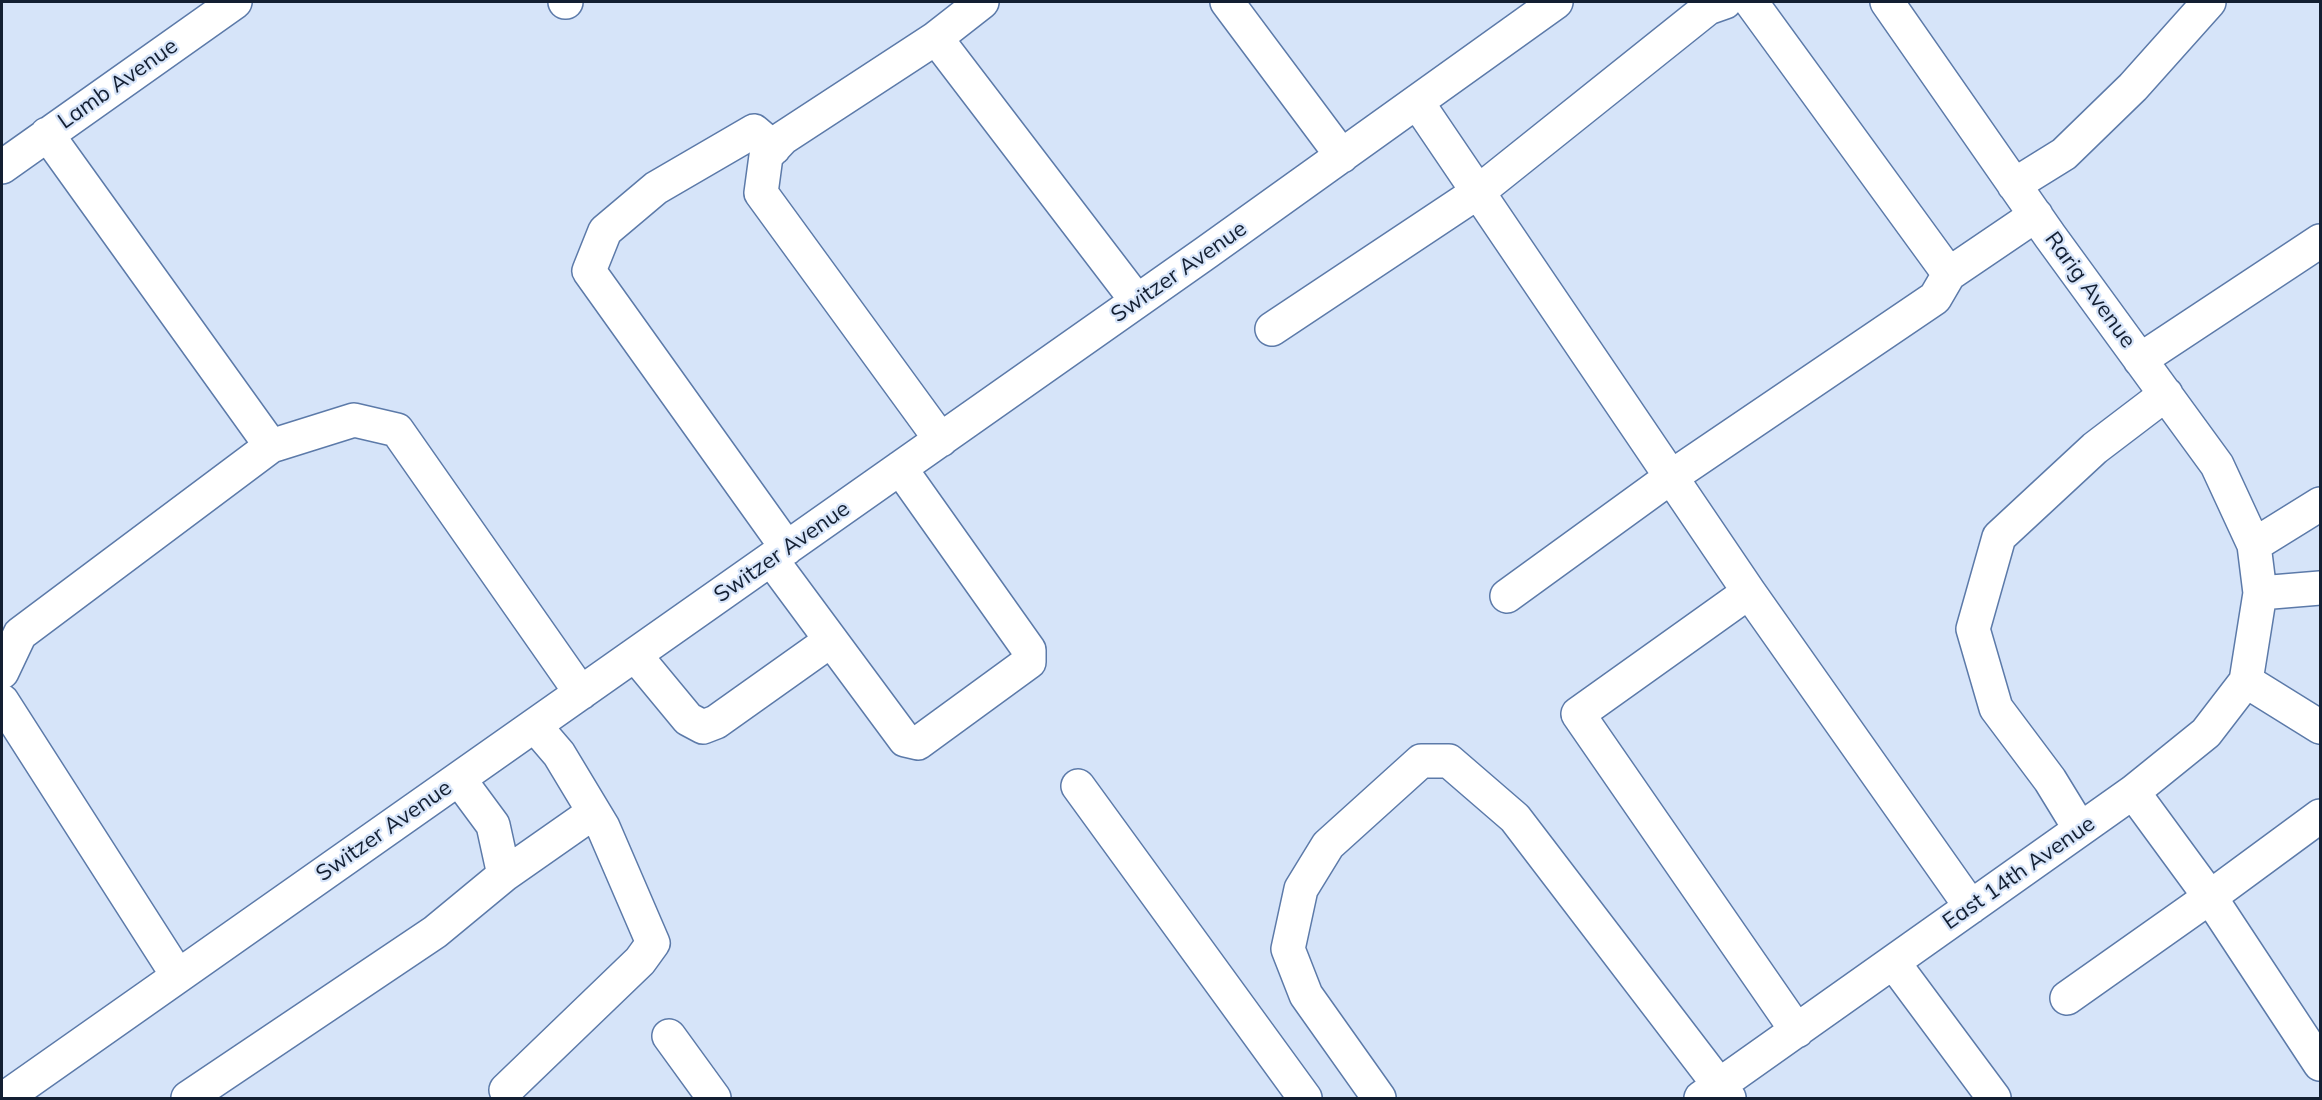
<!DOCTYPE html>
<style>
body{margin:0}
#map{position:relative;width:2322px;height:1100px;overflow:hidden;background:#d6e4f9;font-family:Mulish,sans-serif}
canvas{display:block}
.frame{position:absolute;inset:0;border:3px solid #131f32;pointer-events:none}
</style>
<div id="map">
<canvas width="2322" height="1100"></canvas>
<div class="frame"></div>
</div>
<script>
const ctx = document.querySelector('canvas').getContext('2d');
ctx.lineJoin = 'round';
function shape(rows) {
  const path = new Path2D();
  for (const r of rows) {
    path.moveTo(r[0], r[1]);
    for (let i = 2; i < r.length; i += 2) path.lineTo(r[i], r[i + 1]);
  }
  return path;
}
function strokePath(path, color, width, dash) {
  ctx.strokeStyle = color;
  ctx.lineWidth = width;
  ctx.lineCap = dash ? 'butt' : 'round';
  ctx.setLineDash(dash || []);
  ctx.stroke(path);
}
function drawText(font, color, halo, rows, align = 'center') {
  ctx.font = font + ' Mulish,sans-serif';
  ctx.lineWidth = 4.5;
  ctx.setLineDash([]);
  ctx.textBaseline = 'middle';
  ctx.strokeStyle = halo;
  ctx.fillStyle = color;
  for (const [text, x, y, turn = 0] of rows) {
    ctx.save();
    ctx.translate(x, y);
    ctx.rotate((+turn || 0) * Math.PI / 180);
    ctx.textAlign = isNaN(turn) ? turn : align;
    if (halo) ctx.strokeText(text, 0, 0);
    ctx.fillText(text, 0, 0);
    ctx.restore();
  }
}
const minor = shape([
 [565,2,566,2],
 [982,2,936,38,1137,301],
 [1227,2,1342,156],
 [936,38,783,138,766,156,761,193,941,440],
 [1417,102,1749,592],
 [47,134,271,446],
 [774,148,754,131,656,188,605,231,589,271,787,548],
 [2,167,235,2],
 [2014,185,2064,154,2133,87,2209,2],
 [1949,274,2036,215],
 [1272,329,1478,192,1708,8,1725,2],
 [2140,360,2320,241],
 [2254,545,2320,504],
 [771,559,905,740,918,743,1029,662,1029,650,900,468],
 [2260,593,2320,588],
 [1507,596,1671,477,1935,298,1949,274,1751,2],
 [635,655,688,719,703,727,716,722,830,641],
 [2,672,20,634,271,446,354,420,397,430,581,693],
 [2246,681,2320,727],
 [2,701,178,976],
 [1078,786,1305,1098],
 [2133,792,2210,897,2320,816],
 [2080,829,2050,780,1996,708,1973,629,1999,537,2095,448,2166,394],
 [504,875,594,812],
 [1893,962,1994,1098],
 [2067,998,2210,897,2320,1064],
 [1797,1031,1578,714,1749,592,1971,907],
 [669,1036,714,1098],
 [506,1090,640,961,653,943,603,827,559,754,535,726],
 [5,1098,1207,252,1556,2],
 [188,1098,435,932,504,875,493,825,459,779],
 [1379,1098,1306,995,1288,949,1301,889,1328,845,1421,761,1449,761,1515,818,1729,1098],
 [1701,1098,2133,792,2206,733,2246,681,2260,593,2254,545,2217,465,2050,236,1887,2]
]);
const streetNames = [
 ["Lamb Avenue",118,84,-35],
 ["Switzer Avenue",1179,272,-35],
 ["Rarig Avenue",2090,290,54],
 ["Switzer Avenue",782,552,-35],
 ["Switzer Avenue",384,831,-35],
 ["East 14th Avenue",2019,873,-35]
];
strokePath(minor, '#5c7aa9', 36);
strokePath(minor, '#fff', 33);
drawText('22px', '#131f32', '#d6e4f9', streetNames);
</script>
